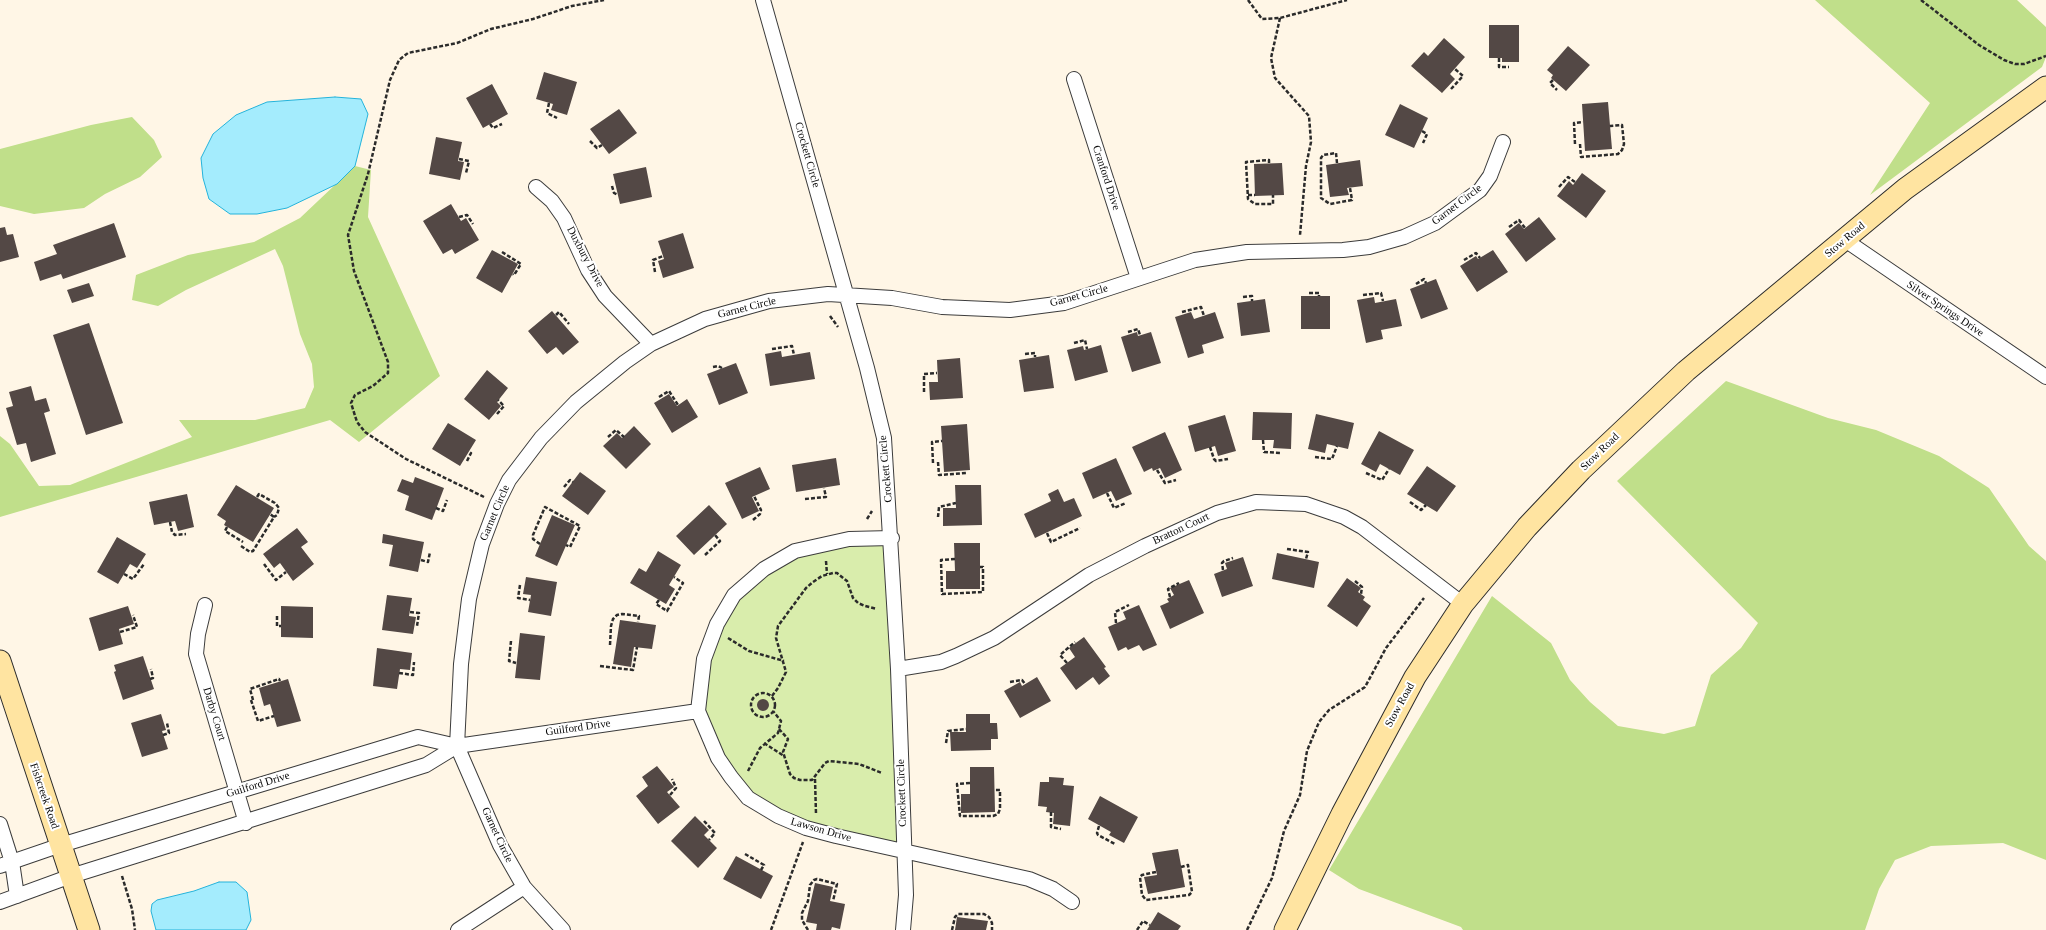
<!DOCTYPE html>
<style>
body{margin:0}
canvas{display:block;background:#fff6e6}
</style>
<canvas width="2046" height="930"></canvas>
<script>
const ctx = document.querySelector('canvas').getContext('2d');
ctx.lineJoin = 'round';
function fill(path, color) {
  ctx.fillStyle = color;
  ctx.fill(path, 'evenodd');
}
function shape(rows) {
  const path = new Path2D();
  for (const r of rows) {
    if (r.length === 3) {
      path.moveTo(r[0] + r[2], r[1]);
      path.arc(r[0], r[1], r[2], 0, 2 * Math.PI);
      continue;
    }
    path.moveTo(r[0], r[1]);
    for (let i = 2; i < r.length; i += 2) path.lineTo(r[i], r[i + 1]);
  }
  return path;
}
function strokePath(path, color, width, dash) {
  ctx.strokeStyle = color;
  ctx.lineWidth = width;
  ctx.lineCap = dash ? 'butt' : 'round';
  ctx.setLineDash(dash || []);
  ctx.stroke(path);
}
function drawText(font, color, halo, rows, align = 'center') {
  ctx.font = font + ' "Times New Roman",serif';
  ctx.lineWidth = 4;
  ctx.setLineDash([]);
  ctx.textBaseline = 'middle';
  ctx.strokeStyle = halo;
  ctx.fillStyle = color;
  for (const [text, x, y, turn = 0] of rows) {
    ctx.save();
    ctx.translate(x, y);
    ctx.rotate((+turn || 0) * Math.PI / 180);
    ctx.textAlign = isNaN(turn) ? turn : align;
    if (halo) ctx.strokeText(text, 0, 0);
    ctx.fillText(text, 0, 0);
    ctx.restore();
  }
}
const green = shape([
 [892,538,904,851,836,836,748,798,698,711,704,659,734,595,795,551]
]);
const forest = shape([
 [1815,0,2017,0,2046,27,2046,57,2042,67,1870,195,1930,103],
 [132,117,154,140,162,157,140,177,105,194,84,208,34,214,0,206,0,149,91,125],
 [355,166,371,170,368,217,440,376,359,442,330,420,0,517,0,436,10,444,39,486,70,485,192,437,179,420,255,420,305,408,314,387,312,364,300,334,283,266,275,249,186,290,158,306,132,300,136,275,188,255,254,242,300,218],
 [1726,381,1828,418,1876,430,1939,456,1989,488,2029,546,2046,561,2046,860,2003,843,1931,846,1895,860,1879,889,1865,930,1463,930,1461,927,1359,889,1329,870,1492,596,1551,643,1570,680,1590,702,1618,726,1664,734,1695,726,1711,675,1741,648,1758,623,1617,481]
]);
const water = shape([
 [335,97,361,99,368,114,355,166,337,184,287,208,257,214,230,214,209,199,203,178,201,158,213,134,236,115,267,102,335,97],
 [219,882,236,882,247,892,251,920,246,930,156,930,151,911,152,904,157,900,194,891,219,882]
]);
const building = shape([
 [1489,25,1519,25,1519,62,1502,62,1502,58,1489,58],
 [1444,38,1465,57,1450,74,1455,79,1442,93,1411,66,1424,52,1428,56],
 [1568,46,1590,65,1566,91,1551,78,1553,75,1547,70],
 [544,72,577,82,567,115,551,110,553,104,536,99],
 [492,84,508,114,483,128,466,98],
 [1608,102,1612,149,1585,151,1582,104],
 [1400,104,1428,118,1414,148,1385,135],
 [619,109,637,133,609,154,590,129],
 [436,137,462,142,458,161,464,162,460,180,429,174],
 [1360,160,1363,186,1347,188,1349,195,1330,197,1326,165],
 [1282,163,1284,195,1255,196,1254,164],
 [646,167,652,197,620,204,613,174],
 [1582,173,1606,191,1586,218,1557,196,1569,181,1573,185],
 [451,204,461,221,466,218,479,240,455,254,452,249,443,254,423,221],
 [1539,217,1556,239,1526,262,1505,234,1519,223,1524,229],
 [114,223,126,257,63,279,61,274,40,281,34,262,57,254,53,245],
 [5,227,7,235,13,234,19,257,0,262,0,228],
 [683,233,694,268,663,278,658,261,664,259,658,241],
 [492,250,518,264,502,293,476,278],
 [1493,250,1508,272,1477,292,1460,266,1476,256,1478,259],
 [1436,279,1448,309,1421,319,1410,289],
 [89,283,94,296,72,303,67,290],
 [1301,296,1330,296,1330,329,1301,329],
 [1374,297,1375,303,1396,299,1402,326,1381,330,1383,339,1366,343,1357,300],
 [1265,299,1270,332,1241,336,1237,303],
 [552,311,579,342,563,355,556,347,547,354,528,331],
 [1191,312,1194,319,1215,312,1224,338,1202,345,1204,353,1188,358,1175,317],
 [89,323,123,423,86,435,53,335],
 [1137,332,1138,336,1151,332,1161,363,1132,372,1121,337],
 [1101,345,1108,372,1075,381,1067,350,1083,346,1084,350],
 [781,351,782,357,810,352,815,379,770,386,765,354],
 [1049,355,1054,388,1024,392,1019,360],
 [960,358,963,398,930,400,929,382,938,382,937,360],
 [736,363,748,393,719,405,707,374],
 [487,370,508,388,497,402,501,406,489,420,464,399],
 [31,386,35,401,46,398,50,411,44,413,56,454,31,462,26,443,17,445,6,408,13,406,9,392],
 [669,394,677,406,687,399,698,417,672,433,654,403],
 [1253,412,1292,413,1291,449,1273,448,1274,440,1252,440],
 [1316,414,1354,423,1348,449,1327,444,1325,453,1308,449],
 [1225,415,1236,451,1218,456,1215,446,1195,452,1188,426],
 [448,423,476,440,460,466,432,449],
 [967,424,970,470,944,472,941,426],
 [634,426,651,444,626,469,603,446,617,433,622,438],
 [1379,431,1414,450,1400,475,1380,464,1376,472,1361,464],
 [1165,432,1182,470,1165,478,1160,468,1153,471,1152,468,1144,472,1132,447],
 [836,458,840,485,796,492,792,465],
 [1116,458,1132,494,1116,501,1111,491,1093,499,1082,473],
 [1427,466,1456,486,1437,512,1407,494],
 [760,467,770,489,752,497,759,511,742,519,725,483],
 [580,472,606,491,588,515,562,496],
 [415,477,444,488,432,520,405,510,409,496,397,491,402,479,413,483],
 [236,485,274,508,253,542,224,525,226,521,217,515],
 [955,485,981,485,982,525,943,526,943,508,956,508],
 [1058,489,1064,502,1074,498,1082,516,1035,538,1024,514,1051,501,1048,494],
 [187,494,194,527,178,531,175,521,154,525,149,502],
 [709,505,727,524,694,555,676,536],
 [552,515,575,525,557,566,535,556],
 [297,528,308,542,301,547,314,564,293,581,280,563,274,568,263,554],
 [383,534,424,542,418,572,389,566,393,545,382,543],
 [117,537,146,554,137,568,130,564,118,584,97,572],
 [954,543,980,543,980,589,946,589,946,571,955,571],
 [658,551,681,565,669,585,675,589,666,604,630,583,639,568,646,572],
 [1277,553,1319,562,1314,588,1272,579],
 [1243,557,1253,586,1222,597,1214,574,1227,569,1225,563],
 [526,577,557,582,551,616,528,612,531,595,523,594],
 [1347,578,1361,588,1358,592,1365,597,1363,600,1371,606,1357,627,1327,606],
 [1189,580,1204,613,1170,629,1160,606,1169,602,1167,599,1174,595,1170,588],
 [387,595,412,598,409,616,416,617,413,634,382,630],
 [1139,605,1157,645,1143,651,1139,645,1128,650,1126,647,1118,651,1108,627,1126,619,1123,612],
 [128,606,134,624,119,629,123,644,99,651,89,618],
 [281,606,313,607,313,638,281,637],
 [620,620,656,625,652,649,634,647,631,667,613,664],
 [520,633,545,636,540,680,515,678],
 [1084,637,1106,667,1104,668,1110,676,1099,685,1093,677,1076,690,1060,668,1075,657,1069,648],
 [377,648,412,653,410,670,400,669,397,689,373,686],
 [143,656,154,689,123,700,114,672,116,671,114,665],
 [1037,677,1051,701,1020,718,1004,691,1020,682,1022,686],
 [288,679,301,721,277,727,270,704,264,706,259,688],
 [763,705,6],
 [161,714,166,730,162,731,168,749,142,757,131,723],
 [966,714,990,714,990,723,997,723,998,739,991,739,991,750,951,751,950,732,966,732],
 [657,766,674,787,667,792,680,807,658,824,636,796,648,786,642,777],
 [970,767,994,767,995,812,961,813,961,794,970,794],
 [1049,777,1064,778,1063,785,1074,786,1070,826,1053,824,1054,813,1046,812,1047,807,1038,806,1040,782,1049,782],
 [1100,796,1138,817,1124,843,1109,835,1111,832,1088,819],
 [695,816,709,830,704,835,717,848,698,868,671,841],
 [1178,849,1185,887,1148,894,1144,877,1157,875,1152,853],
 [736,856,773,876,761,899,723,879],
 [815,883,833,887,830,901,845,904,840,929,832,927,831,930,816,930,817,924,806,922],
 [1158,912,1181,926,1178,930,1147,930],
 [957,917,988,921,986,930,955,930]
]);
const path = shape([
 [1248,0,1262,19,1280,18,1347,0],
 [1921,0,1979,45,2004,60,2015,64,2024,64,2046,56],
 [1280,18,1271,58,1275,78,1309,116,1311,142,1306,166,1300,235],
 [1499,58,1499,67,1509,67],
 [1553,80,1550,83,1557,90],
 [1451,89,1463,76,1455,69],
 [549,103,547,113,557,118],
 [490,124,493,128,502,124],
 [1422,131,1427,134,1423,143],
 [590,141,597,148,602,145],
 [1575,144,1574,123,1583,122],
 [1580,144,1581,157,1618,154,1622,150,1624,144,1622,125,1610,126],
 [459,159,469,161,466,173],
 [1269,163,1269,160,1246,162,1248,199,1255,204,1273,204,1273,195],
 [1337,163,1336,153,1323,155,1321,158,1321,198,1330,204,1352,200,1350,188],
 [612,186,614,193,618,195],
 [1559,187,1568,177,1575,182],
 [1248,195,1255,195],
 [459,217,467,215,473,224],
 [1509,227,1519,220,1525,228],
 [502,252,521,264,514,275,513,274],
 [1464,260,1476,253,1480,258],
 [655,272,653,260,663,256],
 [1416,284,1424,279,1426,283],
 [1309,293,1319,293,1319,296],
 [1363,295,1381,293,1383,301],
 [1243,297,1252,296,1252,301],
 [1182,312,1201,307,1204,316],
 [556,315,559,312,569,324],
 [830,316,838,327],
 [1128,332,1138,329,1140,335],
 [1074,343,1085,340,1087,349],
 [772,349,792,346,794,355],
 [1025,354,1035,353,1035,357],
 [713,367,718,366,722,368],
 [924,392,924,374,937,373],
 [659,397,669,391,678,405],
 [497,414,504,406,498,400],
 [608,437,616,430,624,437],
 [1263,440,1264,452,1281,453],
 [1210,447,1214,459,1216,461,1228,459],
 [1315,457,1332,459,1337,446],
 [467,461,471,453,469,452],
 [938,462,939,475,967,473],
 [933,463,932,442,942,441],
 [1157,470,1165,483,1176,480],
 [1366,473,1382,480,1389,469],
 [564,487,570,480,573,482],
 [1107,493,1114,508,1126,503],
 [257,497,259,494,275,503,279,508,277,515,274,517],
 [484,497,406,459,365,432,357,422,351,403,355,395,373,386,388,373,388,362,354,271,348,235,368,174,390,80,399,60,408,53,457,43,491,29,533,19,572,6,604,0],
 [805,499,826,497,824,488],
 [1410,502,1421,510,1426,505],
 [436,508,443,511,447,500],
 [938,517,939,507,956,503],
 [867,519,872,511],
 [753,520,760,514,761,510,754,496],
 [170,522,172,532,175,535,186,534],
 [227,527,225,531,243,542],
 [1047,533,1051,542,1080,528],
 [540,544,533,539,533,535,545,507,580,526,570,547,566,545],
 [241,546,250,552,253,551,274,517,270,514],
 [1287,549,1308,552,1306,559],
 [705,555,720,541,715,535],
 [955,559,941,560,942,594,983,592,983,567,980,567],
 [421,560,428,562,430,552],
 [826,561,827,574],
 [264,564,276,580,286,572],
 [1223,570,1222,563,1224,561,1233,558],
 [124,574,133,579,144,564],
 [1355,581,1362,587,1361,594],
 [520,585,518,598,530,600],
 [1170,597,1168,589,1179,583],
 [659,600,656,604,667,611,683,583,674,577],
 [410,612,419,613,417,626],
 [277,616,277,626,281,626],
 [1116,623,1115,612,1129,605],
 [120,632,137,627,133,615],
 [728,638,749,651,784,661],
 [511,641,509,661,516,663],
 [610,645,611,626,613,619,617,615,622,614,639,616,638,622],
 [1067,663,1060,655,1075,642],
 [600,666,633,670,637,647],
 [399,673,413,675,414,662],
 [150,679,153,678,151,669],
 [1010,682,1022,680,1025,684],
 [763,705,12],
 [772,696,778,688,786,672,776,638,778,626,806,588,813,582,822,576,833,573,837,573,847,581,853,598,858,603,865,606,877,609],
 [251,700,258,721,274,716],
 [253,700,250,689,279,679,280,681],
 [779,729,788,739,783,752,790,774,794,778,800,780,812,780,825,763,829,761,859,764,882,773],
 [163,735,169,733,167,723],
 [764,743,784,756],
 [946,743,948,731,966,729],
 [748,771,760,748,778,733,781,721,773,711],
 [815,779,816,814],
 [970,783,957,784,960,816,993,816,998,814,1000,809,1000,790,995,790],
 [670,795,676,788,672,779],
 [1051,812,1051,827,1061,829],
 [704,821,715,833,709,840],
 [1099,826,1097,833,1098,835,1115,844],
 [745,854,764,865,761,870],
 [1156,872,1142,875,1140,877,1142,895,1146,900,1189,895,1192,892,1188,865,1181,867],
 [122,876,132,909,135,930],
 [771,930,803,842],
 [808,930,802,920,802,913,808,901,810,885,814,880,817,879,837,884,833,901],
 [952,930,955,917,958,914,984,914,989,917,992,923,992,930],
 [1137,930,1143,921,1150,925],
 [1247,930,1272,878,1284,831,1300,795,1307,751,1319,722,1329,710,1365,687,1386,648,1424,598]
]);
const street = shape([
 [763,0,867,368,884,438,898,669,906,895,903,930],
 [1074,79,1138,278],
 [536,187,552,201,564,218,588,270,605,296,651,344],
 [1845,240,2046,377],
 [892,538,849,539,795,551,764,569,734,595,717,624,704,659,698,711,718,758,731,777,748,798,778,816,806,828,836,836,1029,879,1053,889,1072,902],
 [205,605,198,634,196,654,246,823],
 [898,669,941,662,956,656,994,638,1089,575,1145,546,1217,513,1256,502,1306,504,1344,517,1362,527,1463,604],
 [0,824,12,862,17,896],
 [0,866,61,845,418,737,457,746,698,711],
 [0,902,71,876,426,765,457,746],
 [458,930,524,887],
 [563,930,524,887,500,845,457,746,461,664,469,599,482,544,497,504,509,480,541,438,576,402,625,362,651,344,705,319,769,301,828,294,892,298,942,307,1010,310,1064,303,1195,260,1247,252,1343,250,1369,247,1404,237,1435,223,1480,190,1490,176,1503,142]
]);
const secondary = shape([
 [0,661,89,930],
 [1285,930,1342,814,1415,677,1463,604,1527,527,1581,470,1686,371,1905,189,2046,87]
]);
const streetNames = [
 ["Crockett Circle",807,155,74],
 ["Cranford Drive",1106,178,72],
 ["Garnet Circle",1457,205,-37],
 ["Stow Road",1845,240,-40],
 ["Duxbury Drive",585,257,62],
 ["Garnet Circle",1079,296,-15],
 ["Garnet Circle",747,308,-14],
 ["Silver Springs Drive",1945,309,34],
 ["Stow Road",1600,452,-44],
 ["Crockett Circle",886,469,-95],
 ["Garnet Circle",495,513,-67],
 ["Bratton Court",1181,529,-25],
 ["Stow Road",1400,705,-61],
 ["Darby Court",214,714,73],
 ["Guilford Drive",578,728,-8],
 ["Guilford Drive",258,785,-17],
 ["Crockett Circle",902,793,-92],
 ["Fishcreek Road",44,796,71],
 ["Lawson Drive",821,830,16],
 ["Garnet Circle",497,835,65]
];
fill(green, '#d9edac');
fill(forest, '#c0df8a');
fill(water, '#a4ecfd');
strokePath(water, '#24b3db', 1);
fill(building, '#534845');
strokePath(street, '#3c3c3c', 16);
strokePath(secondary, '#2b2b2b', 23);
strokePath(path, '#2b2b2b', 2.5, [4, 2]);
strokePath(street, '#fff', 14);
strokePath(secondary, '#ffe4a1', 21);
drawText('11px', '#090909', '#fff', streetNames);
</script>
